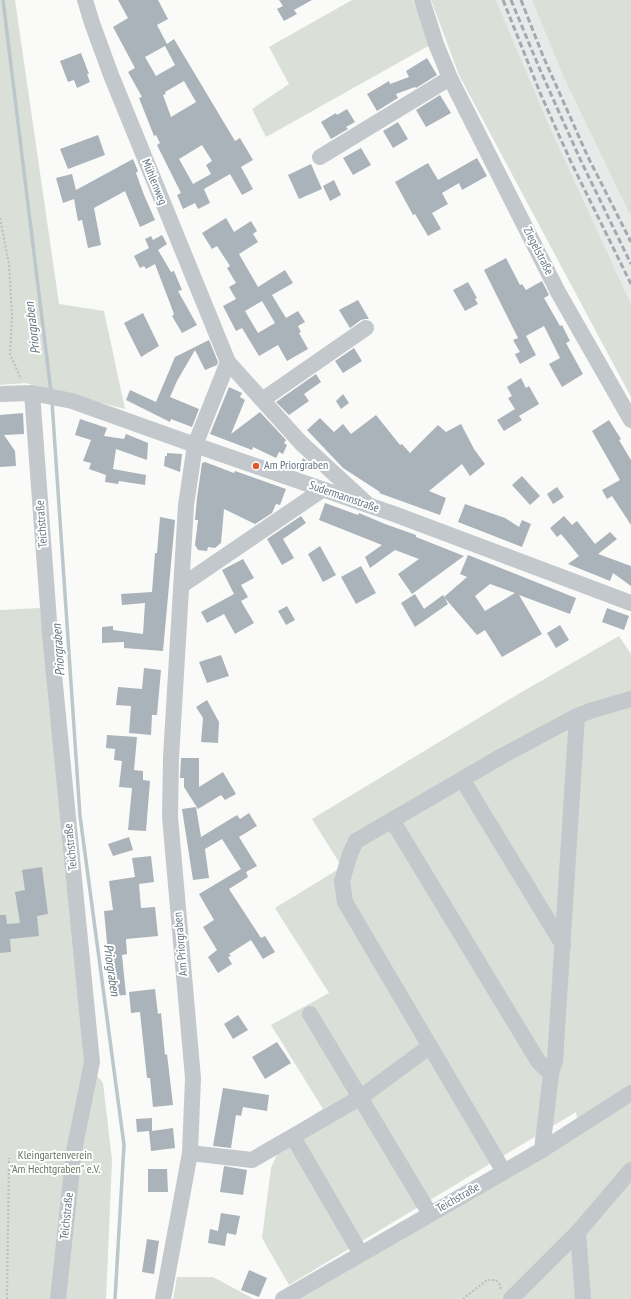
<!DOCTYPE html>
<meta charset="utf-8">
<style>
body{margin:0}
canvas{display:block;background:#fafaf8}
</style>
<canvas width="631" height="1299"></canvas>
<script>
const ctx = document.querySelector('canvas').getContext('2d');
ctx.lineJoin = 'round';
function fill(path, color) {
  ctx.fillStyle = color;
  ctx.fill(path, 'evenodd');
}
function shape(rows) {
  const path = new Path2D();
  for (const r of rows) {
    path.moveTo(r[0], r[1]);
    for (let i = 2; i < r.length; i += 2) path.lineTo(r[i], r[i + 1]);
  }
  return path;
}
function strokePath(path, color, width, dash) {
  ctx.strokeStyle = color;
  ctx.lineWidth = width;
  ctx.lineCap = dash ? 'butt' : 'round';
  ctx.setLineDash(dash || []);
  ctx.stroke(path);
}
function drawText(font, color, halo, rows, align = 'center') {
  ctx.font = font + ' "PT Sans Narrow",sans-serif';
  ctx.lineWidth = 4;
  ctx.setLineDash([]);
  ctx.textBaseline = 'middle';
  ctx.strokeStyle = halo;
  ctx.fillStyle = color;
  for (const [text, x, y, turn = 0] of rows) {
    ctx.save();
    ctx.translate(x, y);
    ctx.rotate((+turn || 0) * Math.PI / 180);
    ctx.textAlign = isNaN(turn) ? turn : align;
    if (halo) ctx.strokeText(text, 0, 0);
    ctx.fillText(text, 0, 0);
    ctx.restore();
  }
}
const built = shape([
 [496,0,532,0,564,78,631,217,631,304,548,123]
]);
const green = shape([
 [0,0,15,0,59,304,104,311,125,409,25,383,0,385],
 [352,0,413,0,430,45,266,137,252,109,289,84,269,47],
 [431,0,496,0,548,123,631,304,631,397,459,75],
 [532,0,631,0,631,217,564,78],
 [40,608,55,744,85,1062,103,1083,112,1160,106,1299,0,1299,0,610],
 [619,636,631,654,631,1299,294,1299,579,1131,576,1112,289,1285,262,1238,271,1168,287,1132,323,1109,271,1025,329,993,275,908,342,867,312,819,520,693],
 [177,1277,213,1277,254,1299,173,1299]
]);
const stream = shape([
 [3,0,51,392],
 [52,402,80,816,124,1145,115,1299]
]);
const building = shape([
 [118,0,158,0,168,19,157,25,167,44,174,39,235,141,240,138,253,160,241,167,253,189,242,195,230,174,204,189,210,203,198,209,195,203,183,209,177,195,181,193,157,145,160,143,156,135,154,136,139,98,142,97,128,72,135,68,113,27,128,18],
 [165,46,175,65,156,76,145,57],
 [184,81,196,102,171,117,163,95,166,94,165,92],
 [202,145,212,161,206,165,211,174,193,184,179,159],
 [279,0,312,0,294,10,297,14,284,21,277,9,283,6],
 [81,53,89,74,87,74,90,82,77,88,74,80,68,82,60,61],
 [427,58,437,75,416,88,415,87,396,94,398,98,377,111,367,94,389,81,390,84,409,77,406,71],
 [440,95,451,113,426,127,416,110],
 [347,109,355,122,346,127,348,129,331,139,321,122,336,113,337,115],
 [398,122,408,139,393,148,383,131],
 [98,135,105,155,68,169,60,149],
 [361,148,371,165,353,175,343,158],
 [477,158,487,176,462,190,459,183,442,193,448,204,432,213,441,229,428,236,415,214,413,215,395,182,428,163,438,180],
 [133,159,138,171,136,173,144,195,155,220,140,227,125,191,94,208,101,245,88,248,82,220,78,221,74,199,63,203,56,178,72,174,76,190],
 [311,164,322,189,299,199,288,175],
 [334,180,341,195,330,201,323,186],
 [226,218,234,232,251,221,257,231,253,234,258,242,239,254,258,287,285,270,293,283,272,295,286,318,298,311,305,322,298,326,301,332,299,333,308,349,287,361,278,345,259,356,242,328,236,331,223,306,236,299,229,287,236,283,227,268,230,266,217,246,212,249,202,233],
 [262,301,275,323,258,333,245,311],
 [162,235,167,244,158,250,171,272,174,271,182,290,178,291,197,325,182,333,172,316,174,314,155,264,146,269,144,266,140,268,134,256,149,248,145,239,151,236,153,240],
 [506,258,520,285,522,284,526,290,542,281,549,295,544,298,560,326,562,325,570,341,566,343,583,374,562,387,549,364,560,358,544,326,526,336,536,355,520,364,515,354,520,352,513,340,518,338,484,270],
 [468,282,477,298,475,299,478,304,465,311,453,290],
 [358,300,369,319,365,319,361,320,350,328,339,310],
 [143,313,159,346,141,357,124,323],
 [209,340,218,362,217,365,205,370,195,350,177,381,170,397,199,409,192,427,171,419,170,422,126,400,130,390,156,402,175,357],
 [354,348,362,361,343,373,335,361],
 [316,374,321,382,304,394,309,401,289,415,276,402],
 [521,378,526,388,529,386,539,404,519,416,522,420,504,431,497,420,515,409,508,398,512,396,507,387],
 [229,387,242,393,240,397,245,400,231,434,260,412,286,440,284,443,287,445,283,454,279,452,276,458,253,447,252,450,210,434],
 [343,394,349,403,341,409,336,401],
 [23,413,24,434,4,435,15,451,16,466,0,467,0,415],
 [376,415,400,445,402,444,410,453,438,425,446,432,461,424,474,449,485,464,470,476,462,464,429,491,446,498,440,515,379,493,380,492,343,468,307,430,320,418,334,432,343,424,351,434],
 [80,419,107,428,104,436,124,439,126,434,148,443,147,460,116,449,113,469,146,475,145,485,119,481,118,484,105,482,106,475,89,469,91,463,83,461,91,440,75,435],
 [609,420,621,439,619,440,631,460,631,525,612,496,607,499,602,490,620,480,592,431],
 [167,453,182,454,180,472,164,466,165,456,167,456],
 [303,458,311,465,308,471,299,468],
 [205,462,234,473,235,471,286,489,280,505,276,504,272,513,255,524,224,509,221,543,215,548,208,547,207,551,198,550,195,545,198,520,195,520,197,498,202,463],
 [522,476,540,496,530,505,512,485],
 [557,487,564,497,553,504,547,494],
 [325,503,358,515,359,513,385,524,416,535,416,537,464,556,412,594,398,574,419,559,395,550,370,568,365,557,382,545,319,520],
 [465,504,505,518,519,527,522,520,531,524,522,547,458,522],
 [301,516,306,523,283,539,294,558,282,565,267,539],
 [564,516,572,525,577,521,595,544,610,532,617,539,598,554,631,566,631,586,613,573,610,581,568,564,579,556,561,534,557,537,550,528],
 [160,517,175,520,163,651,124,648,124,642,102,643,102,627,113,626,113,630,143,634,145,603,122,605,121,594,152,592,155,553,157,553],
 [320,546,336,575,323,582,308,554],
 [468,555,576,598,570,614,519,595,542,634,502,657,485,630,477,635,444,597,467,577,460,574],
 [490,584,515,593,485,611,475,596],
 [243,559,254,578,241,585,248,597,241,601,254,623,235,634,224,614,207,623,201,612,234,594,222,570],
 [361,566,376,593,356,604,341,577],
 [415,594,424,609,443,595,448,604,415,627,401,603],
 [287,606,295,620,286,625,278,611],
 [607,608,629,616,624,630,602,622],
 [560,625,569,640,556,648,547,633],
 [221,655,229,676,207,683,199,662],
 [144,668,161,670,157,715,152,715,151,735,129,733,131,706,116,705,118,687,142,689],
 [207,700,219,722,218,743,201,742,203,718,196,707],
 [107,735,137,737,134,770,143,771,143,780,150,781,146,831,128,830,132,788,119,787,122,761,114,760,115,749,106,748],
 [181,758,199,758,199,787,223,772,236,794,225,800,221,795,198,809,184,787,184,778,180,778],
 [196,807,201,837,237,815,240,819,249,813,257,826,239,837,257,866,246,872,248,877,229,889,261,938,265,936,275,952,263,959,251,940,229,954,231,956,228,957,232,964,218,973,208,957,217,950,203,927,214,920,199,894,241,869,222,839,205,849,209,878,193,880,182,809],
 [129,837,133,850,113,856,108,844],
 [151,856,154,882,139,884,141,908,155,907,158,936,126,939,127,954,122,955,126,995,112,996,104,911,113,910,109,881,135,877,132,858],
 [42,867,48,914,37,916,39,936,10,939,11,952,0,953,0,915,6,915,7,924,20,923,15,892,25,890,22,870],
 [155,989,158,1014,161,1013,165,1055,167,1054,173,1105,153,1107,150,1078,147,1078,140,1012,131,1013,129,992],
 [238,1015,248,1030,233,1039,224,1024],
 [277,1042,291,1063,265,1079,252,1057],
 [223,1088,269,1095,267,1111,243,1107,241,1116,236,1115,231,1148,213,1146],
 [152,1118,152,1131,173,1128,175,1148,151,1151,149,1131,137,1132,136,1119],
 [224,1166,247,1170,243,1195,220,1192],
 [148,1169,167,1169,168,1192,148,1192],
 [221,1213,240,1216,236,1235,227,1233,225,1246,208,1243,210,1229,218,1231],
 [147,1239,159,1241,154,1274,142,1272],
 [249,1270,267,1278,259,1297,241,1290]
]);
const path = shape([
 [0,218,9,264,12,316,10,354,21,379],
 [7,1299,9,1158],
 [463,1299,487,1280,496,1280,500,1285,501,1289]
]);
const minor = shape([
 [85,0,92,23,111,75,228,362,301,443,366,503],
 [422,0,436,44,450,78,558,292,631,420],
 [320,157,450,78],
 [32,393,50,634,92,1062,74,1151,58,1299],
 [0,394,32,393,72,401,195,445,394,514,631,603],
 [262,400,366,328],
 [181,586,322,490],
 [462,779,563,945],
 [392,820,538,1061,551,1074],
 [310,1014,430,1214],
 [293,1137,361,1254],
 [542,1150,551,1074,555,1061,577,716,593,710,631,699],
 [190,1153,252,1160,361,1097,429,1047],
 [504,1172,345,902,342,881,350,854,356,841,502,756,577,716],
 [578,1232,583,1299],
 [163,1299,190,1153,193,1078,170,817,171,758,186,505,195,445,228,362],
 [283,1299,542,1150,631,1093],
 [511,1299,578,1232,631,1170]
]);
const rail = shape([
 [503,0,541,95,571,162,631,284],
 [511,0,541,72,581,161,631,264],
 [521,0,543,56,588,157,631,242]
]);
const markers = [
 [256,466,4,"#e4572e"]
];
const streetNames = [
 ["Mühlenweg",154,182,68],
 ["Ziegelstraße",538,251,63],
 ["Sudermannstraße",344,497,19],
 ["Teichstraße",42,524,-94],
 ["Teichstraße",71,847,-96],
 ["Am Priorgraben",181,944,-95],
 ["Teichstraße",458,1198,-30],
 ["Teichstraße",67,1216,-84]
];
const poiNames = [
 ["Am Priorgraben",264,466]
];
const parkNames = [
 ["Kleingartenverein",55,1156],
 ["\"Am Hechtgraben\" e.V.",55,1170]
];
const waterNames = [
 ["Priorgraben",33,328,-97],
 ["Priorgraben",59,650,-94],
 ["Priorgraben",111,970,82]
];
fill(built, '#e8e9e9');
fill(green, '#dadfd7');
strokePath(stream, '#bbc7cb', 3.5);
fill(building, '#aab3b9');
strokePath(path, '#bbbfc2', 2, [2, 2]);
strokePath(minor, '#c3c8cc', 16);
strokePath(rail, '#a2aab0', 3, [6, 3]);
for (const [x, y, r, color] of markers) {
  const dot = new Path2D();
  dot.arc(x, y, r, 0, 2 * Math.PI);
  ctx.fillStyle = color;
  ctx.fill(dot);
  strokePath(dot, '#fff', 1.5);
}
drawText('12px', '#657683', '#fff', streetNames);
drawText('12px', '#657683', '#fff', poiNames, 'left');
drawText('12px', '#687a64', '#fff', parkNames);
drawText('italic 13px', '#60757c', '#fff', waterNames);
</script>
